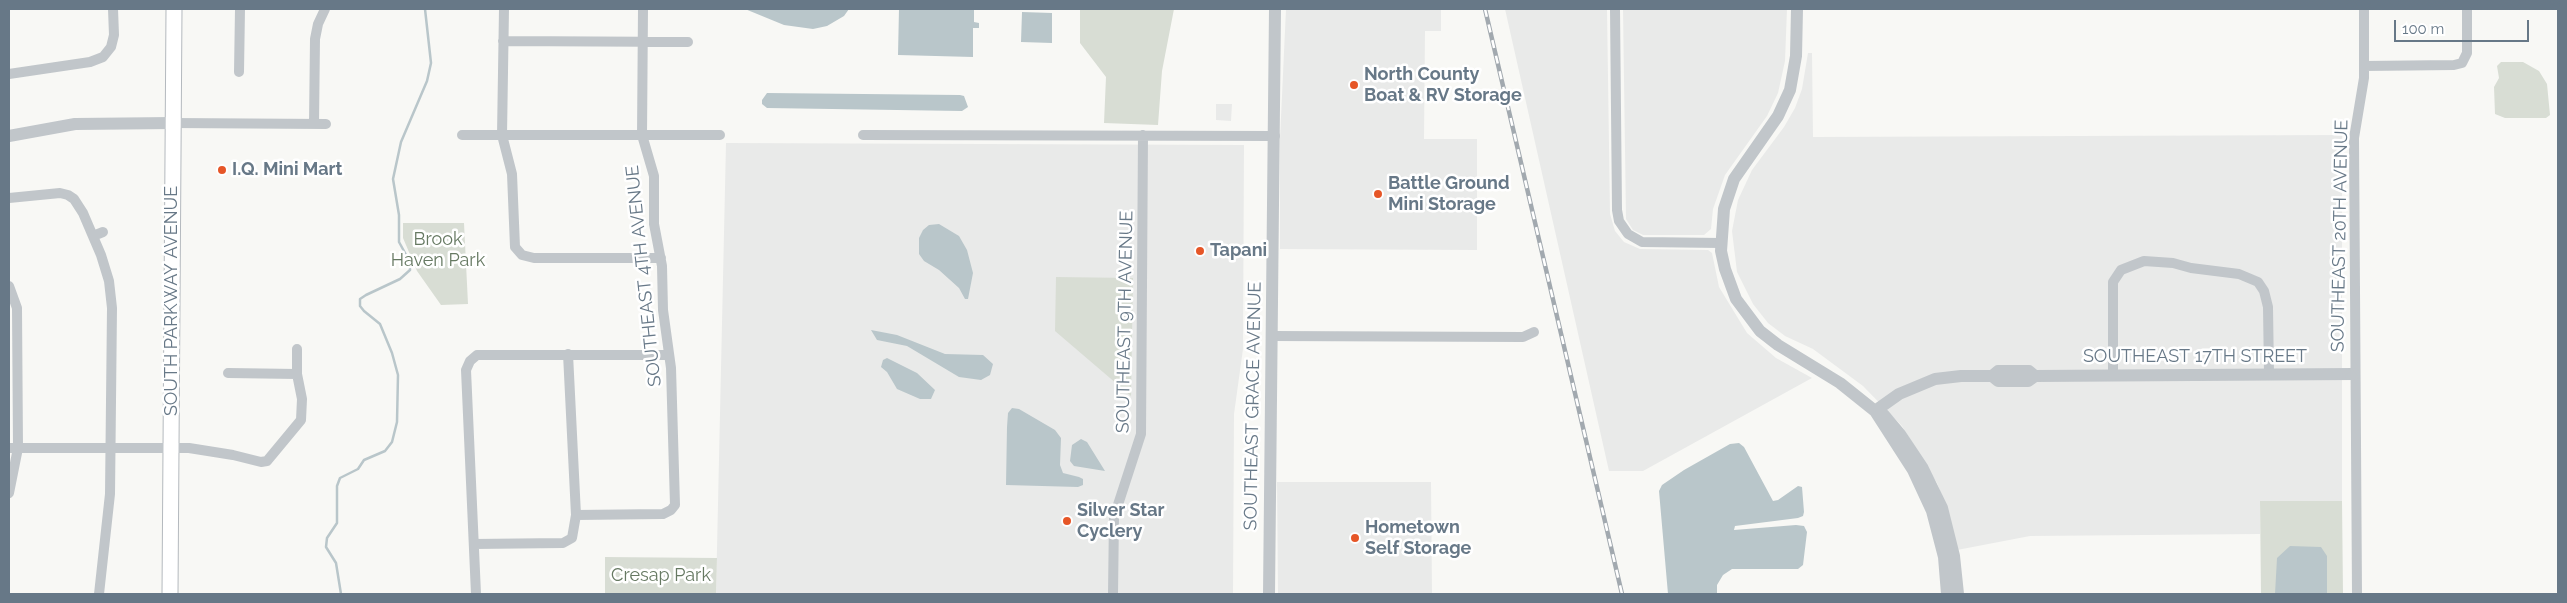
<!DOCTYPE html>
<style>
body{margin:0}
#map{position:relative;width:2567px;height:603px;overflow:hidden;background:#f8f8f5;font-family:Raleway,sans-serif}
canvas{display:block}
.frame{position:absolute;inset:0;border:10px solid #677887;pointer-events:none}
.scale{position:absolute;left:2394px;top:20px;width:135px;height:22px;box-sizing:border-box;border:2px solid #677887;border-top:0;padding-left:6px;font-size:15px;line-height:18px;white-space:nowrap;color:#677887;-webkit-text-stroke:4px #fff;paint-order:stroke}
</style>
<div id="map">
<canvas width="2567" height="603"></canvas>
<div class="frame"></div>
<div class="scale">100 m</div>
</div>
<script>
const ctx = document.querySelector('canvas').getContext('2d');
ctx.lineJoin = 'round';
function fill(path, color) {
  ctx.fillStyle = color;
  ctx.fill(path, 'evenodd');
}
function shape(rows) {
  const path = new Path2D();
  for (const r of rows) {
    path.moveTo(r[0], r[1]);
    for (let i = 2; i < r.length; i += 2) path.lineTo(r[i], r[i + 1]);
  }
  return path;
}
function strokePath(path, color, width, dash) {
  ctx.strokeStyle = color;
  ctx.lineWidth = width;
  ctx.lineCap = dash ? 'butt' : 'round';
  ctx.setLineDash(dash || []);
  ctx.stroke(path);
}
function drawText(font, color, halo, rows, align = 'center') {
  ctx.font = font + ' Raleway,sans-serif';
  ctx.lineWidth = 5;
  ctx.setLineDash([]);
  ctx.textBaseline = 'middle';
  ctx.strokeStyle = halo;
  ctx.fillStyle = color;
  for (const [text, x, y, turn = 0] of rows) {
    ctx.save();
    ctx.translate(x, y);
    ctx.rotate((+turn || 0) * Math.PI / 180);
    ctx.textAlign = isNaN(turn) ? turn : align;
    if (halo) ctx.strokeText(text, 0, 0);
    ctx.fillText(text, 0, 0);
    ctx.restore();
  }
}
const built = shape([
 [1286,9,1441,9,1441,31,1425,31,1424,139,1477,139,1477,250,1280,249,1280,139],
 [1505,9,1607,9,1610,214,1615,231,1624,242,1640,249,1708,250,1712,253,1719,287,1747,333,1776,358,1812,378,1643,471,1609,471],
 [1623,9,1787,9,1785,61,1778,93,1767,116,1725,175,1713,209,1711,229,1704,235,1643,235,1633,230,1626,219],
 [1808,53,1812,53,1813,137,2342,135,2342,501,2260,501,2260,534,2030,536,1957,550,1947,508,1937,483,1902,426,1863,386,1813,349,1785,336,1768,323,1753,304,1737,272,1732,231,1738,200,1752,170,1784,127,1795,108,1802,89],
 [1216,104,1232,104,1231,121,1216,120],
 [726,143,1244,145,1243,349,1234,414,1233,594,716,594],
 [1277,482,1431,482,1432,594,1278,594]
]);
const green = shape([
 [1080,9,1174,9,1162,71,1158,125,1104,123,1106,77,1080,43],
 [2501,62,2523,62,2539,71,2547,84,2550,115,2546,118,2505,118,2495,114,2494,87,2499,78,2497,66],
 [403,223,464,223,468,304,441,305,417,271,403,238],
 [1056,277,1133,278,1131,396,1055,331],
 [2260,501,2342,501,2343,594,2261,594],
 [605,557,717,558,716,594,605,594]
]);
const water = shape([
 [745,9,849,9,844,16,827,26,813,29,784,25],
 [899,9,974,9,974,22,979,23,979,28,973,28,973,57,898,55],
 [1022,12,1052,13,1052,43,1021,42],
 [767,93,960,95,964,96,968,107,962,111,767,108,762,104,762,100],
 [939,224,959,236,967,250,973,273,968,299,965,299,959,288,939,270,924,261,919,254,919,238,923,230,929,225],
 [871,330,897,335,945,354,983,355,993,364,990,375,981,380,959,377,907,346,877,340],
 [887,358,917,373,935,390,931,399,920,399,897,389,887,372,881,367,883,360],
 [1012,408,1019,409,1055,430,1061,438,1060,465,1063,473,1079,477,1083,479,1083,485,1078,487,1006,485,1007,427,1008,413],
 [1081,439,1087,442,1105,471,1074,466,1070,461,1072,445],
 [1739,443,1744,447,1773,501,1778,500,1798,486,1802,487,1804,512,1803,516,1798,518,1735,526,1734,530,1796,525,1804,526,1807,532,1803,565,1798,569,1732,569,1723,575,1717,585,1717,594,1668,594,1659,491,1662,485,1684,470,1730,444],
 [2290,546,2321,547,2327,556,2327,594,2275,594,2277,558]
]);
const stream = shape([
 [341,594,336,563,326,547,327,538,337,523,337,486,340,478,358,469,364,460,385,451,392,442,397,422,398,375,392,353,380,324,364,311,360,306,360,299,366,295,400,279,410,270,410,262,399,242,399,215,393,179,401,142,427,81,431,63,425,9]
]);
const minor = shape([
 [504,9,502,135,512,174,515,247,522,255,534,258,661,258],
 [1615,9,1617,210,1619,221,1628,234,1642,242,1721,243],
 [503,41,688,42],
 [2364,66,2454,65,2462,63,2467,53,2467,9],
 [239,72,240,9],
 [9,74,90,62,103,57,111,47,114,35,113,9],
 [173,123,326,124],
 [314,124,315,39,318,24,325,9],
 [462,135,720,135],
 [863,135,1275,136],
 [9,198,60,193,68,195,74,199,83,213,101,255,109,281,112,308,110,494,99,594],
 [93,236,103,232],
 [9,286,17,308,18,448,9,493],
 [1272,336,1523,337,1534,332],
 [228,373,297,374],
 [2113,376,2113,282,2121,270,2144,261,2173,263,2191,268,2239,274,2258,282,2264,291,2268,307,2269,374],
 [9,448,189,448,233,455,261,462,267,461,301,420,302,399,297,374,297,349],
 [576,515,663,514,671,510,675,505,671,368,663,310,662,266,654,224,654,176,642,135,643,9],
 [474,544,563,543,572,538,576,515,568,354],
 [476,594,466,370,470,361,477,355,669,355],
 [1113,594,1114,517,1141,434,1143,135],
 [2357,594,2354,138,2364,78,2364,9]
]);
const tertiary = shape([
 [1797,9,1796,56,1790,90,1778,116,1734,179,1724,209,1721,251,1725,269,1736,299,1760,331,1778,345,1840,383,1875,411,1884,415,1900,434,1922,467,1942,508,1954,556,1958,594],
 [9,136,75,124,173,123],
 [1992,376,1998,381,2028,381,2035,376,2354,374],
 [1875,411,1913,470,1932,511,1944,557,1947,594],
 [1875,411,1899,394,1935,379,1961,376,1992,376,1998,371,2029,371,2035,376],
 [1269,594,1275,9]
]);
const secondary = shape([
 [170,594,174,9]
]);
const rail = shape([
 [1485,9,1622,594]
]);
const markers = [
 [1354,85,5,"#e65627"],
 [222,170,5,"#e65627"],
 [1378,194,5,"#e65627"],
 [1200,251,5,"#e65627"],
 [1067,521,5,"#e65627"],
 [1355,538,5,"#e65627"]
];
const poiNames = [
 ["North County",1364,75],
 ["Boat & RV Storage",1364,96],
 ["I.Q. Mini Mart",232,170],
 ["Battle Ground",1388,184],
 ["Mini Storage",1388,205],
 ["Tapani",1210,251],
 ["Silver Star",1077,511],
 ["Cyclery",1077,532],
 ["Hometown",1365,528],
 ["Self Storage",1365,549]
];
const streetNames = [
 ["SOUTHEAST 20TH AVENUE",2340,236,-89],
 ["SOUTHEAST 4TH AVENUE",644,276,-96],
 ["SOUTH PARKWAY AVENUE",172,301,-90],
 ["SOUTHEAST 9TH AVENUE",1125,322,-89],
 ["SOUTHEAST 17TH STREET",2195,357],
 ["SOUTHEAST GRACE AVENUE",1253,406,-89]
];
const parkNames = [
 ["Brook",438,240],
 ["Haven Park",438,261],
 ["Cresap Park",661,576]
];
fill(built, '#e9eae9');
fill(green, '#d8ddd4');
fill(water, '#b9c6ca');
strokePath(stream, '#b9c6ca', 2.5);
strokePath(secondary, '#b4b9be', 17);
strokePath(minor, '#c1c6ca', 10);
strokePath(tertiary, '#c1c6ca', 12);
strokePath(secondary, '#fff', 15);
strokePath(rail, '#a2a9af', 4.5);
strokePath(rail, '#fff', 2.5, [8]);
for (const [x, y, r, color] of markers) {
  const dot = new Path2D();
  dot.arc(x, y, r, 0, 2 * Math.PI);
  ctx.fillStyle = color;
  ctx.fill(dot);
  strokePath(dot, '#fff', 2);
}
drawText('bold 18px', '#677887', '#fff', poiNames, 'left');
drawText('18px', '#677887', '#fff', streetNames);
drawText('18px', '#667962', '#fff', parkNames);
</script>
